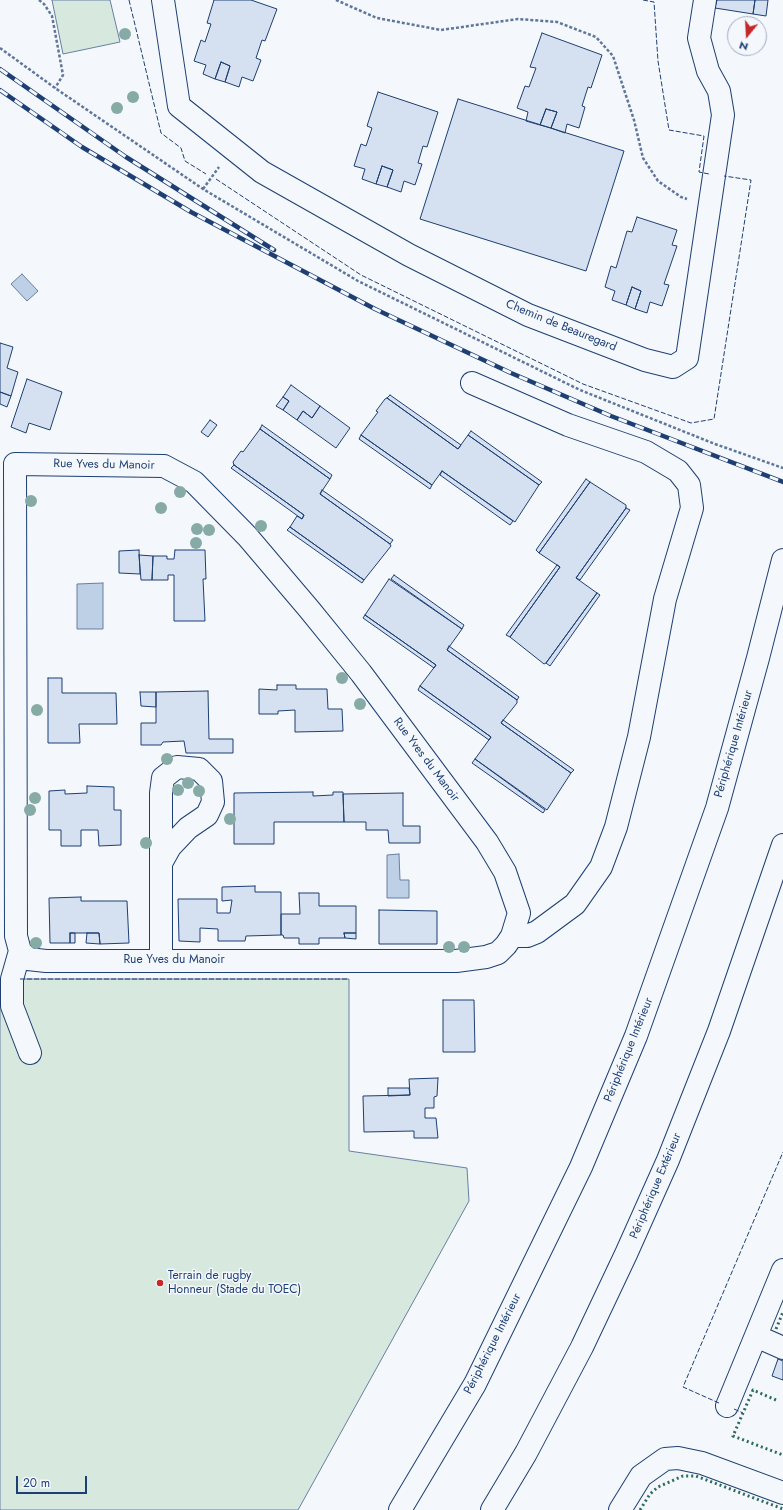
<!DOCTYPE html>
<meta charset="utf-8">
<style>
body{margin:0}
#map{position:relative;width:783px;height:1510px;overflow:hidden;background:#f4f7fb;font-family:Jost,sans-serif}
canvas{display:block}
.north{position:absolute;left:727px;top:16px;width:40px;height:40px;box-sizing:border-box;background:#f4f7fb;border:1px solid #9eadc5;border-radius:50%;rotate:198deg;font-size:11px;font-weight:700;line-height:16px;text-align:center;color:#1d3f73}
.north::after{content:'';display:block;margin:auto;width:14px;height:18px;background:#c62828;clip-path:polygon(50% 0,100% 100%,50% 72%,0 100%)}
.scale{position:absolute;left:16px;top:1476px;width:71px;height:18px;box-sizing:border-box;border:2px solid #1d3f73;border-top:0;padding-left:5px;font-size:12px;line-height:14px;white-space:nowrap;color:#1d3f73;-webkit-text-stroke:3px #f4f7fb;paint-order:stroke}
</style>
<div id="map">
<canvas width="783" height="1510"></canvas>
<div class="north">N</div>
<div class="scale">20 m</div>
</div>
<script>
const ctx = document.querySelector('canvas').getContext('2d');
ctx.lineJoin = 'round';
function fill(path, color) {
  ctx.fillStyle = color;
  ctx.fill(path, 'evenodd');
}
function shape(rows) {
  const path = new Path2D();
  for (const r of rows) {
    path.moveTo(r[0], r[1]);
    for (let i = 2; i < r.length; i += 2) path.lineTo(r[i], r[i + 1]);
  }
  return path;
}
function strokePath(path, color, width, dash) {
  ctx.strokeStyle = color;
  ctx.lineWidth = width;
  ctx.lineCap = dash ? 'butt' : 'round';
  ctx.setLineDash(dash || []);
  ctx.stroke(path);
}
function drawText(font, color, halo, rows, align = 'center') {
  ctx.font = font + ' Jost,sans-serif';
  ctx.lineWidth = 3;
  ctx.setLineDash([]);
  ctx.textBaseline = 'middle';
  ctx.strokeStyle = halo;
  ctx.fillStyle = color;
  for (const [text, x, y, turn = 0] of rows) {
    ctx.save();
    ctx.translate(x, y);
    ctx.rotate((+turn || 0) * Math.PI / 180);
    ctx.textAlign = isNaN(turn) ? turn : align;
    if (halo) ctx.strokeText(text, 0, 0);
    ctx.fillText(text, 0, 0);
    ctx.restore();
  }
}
const green = shape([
 [52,0,110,0,120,42,63,54,52,0],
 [0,979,349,979,349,1151,467,1168,469,1201,298,1510,0,1510,0,979]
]);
const water = shape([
 [22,274,38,291,27,301,11,284,22,274],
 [103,583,103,629,77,629,77,584,103,583],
 [399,854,400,880,409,880,409,898,387,898,387,855,399,854]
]);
const building = shape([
 [214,0,251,0,277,9,265,41,262,40,256,58,261,60,253,81,242,77,239,87,225,82,230,66,221,62,215,79,203,74,206,65,194,61,201,40,205,42,211,24,207,23,214,0],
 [717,0,755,0,753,14,715,8,717,0],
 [755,0,768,0,766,16,753,14,755,0],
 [542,33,602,55,591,88,588,87,582,106,585,107,579,128,567,124,565,133,551,128,557,112,546,109,540,125,526,121,528,112,517,108,525,86,529,87,536,68,530,67,542,33],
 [221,62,230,66,225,82,215,79,221,62],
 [378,92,438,112,427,147,423,146,418,163,422,164,415,185,404,181,401,192,387,187,393,170,382,166,376,184,362,179,365,169,354,166,361,144,366,146,372,128,367,126,378,92],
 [458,99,624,151,586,271,420,219,458,99],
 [546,109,557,112,551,128,540,125,546,109],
 [382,166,393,170,387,187,376,184,382,166],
 [637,217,677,230,672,245,677,246,664,284,669,285,662,306,650,302,647,313,635,309,641,291,632,287,626,305,612,300,615,291,605,287,611,266,616,268,627,231,632,232,637,217],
 [632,287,641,291,635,309,626,305,632,287],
 [0,343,13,347,7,368,18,372,11,396,0,392,0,343],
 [27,379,62,392,50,430,29,423,26,433,11,427,27,379],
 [291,385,320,406,312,418,303,411,297,420,283,410,289,401,283,397,291,385],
 [0,392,11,396,7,407,0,404,0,392],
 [390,395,461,445,458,449,387,398,390,395],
 [283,397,289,401,283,410,276,406,283,397],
 [387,398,458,449,468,435,539,485,515,522,442,471,432,485,361,435,378,412,376,411,385,399,387,398],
 [320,406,350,428,336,448,297,420,303,411,312,418,320,406],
 [210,420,217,425,208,437,201,432,210,420],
 [262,425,332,475,330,479,260,429,262,425],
 [260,429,330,479,320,494,390,544,391,546,364,580,290,527,297,516,302,519,304,515,234,465,233,462,241,451,243,452,260,429],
 [471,431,542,482,539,485,468,435,471,431],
 [361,435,432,485,430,489,359,439,361,435],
 [234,465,304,515,302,519,231,468,234,465],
 [442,471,513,521,510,525,440,475,442,471],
 [586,479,590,482,539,553,536,550,586,479],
 [590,482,626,505,626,508,576,578,597,593,546,663,544,664,510,637,560,567,539,553,590,482],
 [322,490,393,540,390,544,320,494,322,490],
 [626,508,630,510,580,580,576,578,626,508],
 [290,527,364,580,362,583,287,530,290,527],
 [139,550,140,574,119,573,119,551,139,550],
 [175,550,205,550,206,579,203,579,205,621,174,621,174,575,168,575,168,580,152,580,153,556,167,556,167,559,174,559,175,550],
 [139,555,153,556,152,580,141,580,139,555],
 [557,565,560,567,510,637,506,635,557,565],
 [394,575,464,625,462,629,391,579,394,575],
 [389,579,462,629,447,650,517,700,517,703,501,723,571,773,547,810,475,759,491,737,420,686,436,665,365,615,389,579],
 [597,593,600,595,550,666,546,663,597,593],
 [365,615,436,665,434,668,363,618,365,615],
 [449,646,519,697,517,700,447,650,449,646],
 [48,678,62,678,62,693,116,693,117,724,79,724,80,743,48,743,48,678],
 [277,685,296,685,296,689,327,689,328,709,342,709,343,731,295,732,295,710,278,711,278,714,259,714,259,689,277,690,277,685],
 [420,686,491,737,489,740,418,690,420,686],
 [208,691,209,739,233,739,233,753,186,753,184,741,163,742,161,745,141,745,141,723,156,723,156,692,208,691],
 [140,692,156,692,156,707,141,706,140,692],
 [503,720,574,770,571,773,501,723,503,720],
 [475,759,545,810,543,813,472,763,475,759],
 [87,786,114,787,114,810,121,810,121,845,99,846,98,830,81,830,81,846,61,846,61,830,49,830,49,791,65,790,65,794,87,793,87,786],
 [313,792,313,796,333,795,333,792,343,792,344,822,274,822,274,844,234,844,234,793,313,792],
 [403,793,403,826,420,826,420,843,389,843,388,830,366,830,366,822,344,822,343,794,403,793],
 [255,886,255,892,281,892,281,935,246,936,245,941,218,941,218,929,200,928,200,942,179,941,178,899,217,899,217,913,230,913,232,900,222,901,222,887,255,886],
 [299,893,319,893,319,906,356,906,356,933,344,933,345,938,319,938,319,944,299,944,299,938,284,938,283,935,281,935,281,914,300,914,299,893],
 [81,897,81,901,127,901,129,943,100,944,99,933,70,933,70,943,50,943,49,898,81,897],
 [379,910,437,911,437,944,379,944,379,910],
 [70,933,75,933,75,943,70,943,70,933],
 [87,933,99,933,100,944,86,943,87,933],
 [344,933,356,933,356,939,345,938,344,933],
 [443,1000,474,1000,475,1052,443,1052,443,1000],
 [438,1078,437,1096,434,1097,434,1108,425,1108,425,1118,436,1118,438,1138,414,1138,414,1131,364,1132,363,1096,410,1095,409,1079,438,1078],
 [388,1088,409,1088,410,1095,388,1096,388,1088],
 [778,1359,783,1361,783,1380,772,1376,778,1359]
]);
const path = shape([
 [39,0,44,4,52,16,63,75,55,88],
 [336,0,377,18,441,30,518,19,557,22,596,37,613,56,634,120,643,158,658,181,681,197,687,199],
 [0,48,55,88,203,189,358,281,580,390,715,444,783,468],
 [203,189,219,167]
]);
const minor = shape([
 [163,0,179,106,262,172,409,255,528,315,645,360,673,367,687,358,723,115,719,91,708,71,699,38,705,0],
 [472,383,568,425,646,452,678,471,689,485,692,508,665,599,639,737,616,827,601,867,575,904,537,932,527,936,512,936],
 [15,464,164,466,194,482,247,536,309,609,361,673,487,842,505,872,519,913,512,936,506,945,498,953,486,957,456,961,46,961,28,959,20,951,16,936,15,464],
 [161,863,170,847,188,828,207,815,213,802,211,781,199,769,177,767,163,778,161,793,161,960],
 [20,951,12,979,12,1006,30,1053],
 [756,1336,783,1348],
 [727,1406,783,1270],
 [620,1510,641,1476,665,1459,678,1458,702,1463,783,1493]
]);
const highway = shape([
 [400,1510,475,1384,581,1167,636,1036,717,808,758,658,783,560],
 [492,1510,526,1453,582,1347,626,1254,668,1160,719,1031,783,845]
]);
const rail = shape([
 [0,69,126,157,274,250],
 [0,90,82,147,191,212,375,309,511,373,611,416,783,482]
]);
const hedge = shape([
 [776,1329,783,1312],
 [776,1400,753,1390,733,1436,783,1455],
 [640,1510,650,1494,658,1487,683,1476,696,1476,783,1509]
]);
const fence = shape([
 [129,0,161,133,181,148,185,161,206,174],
 [643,0,654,2,658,61,669,130,704,136,699,172,709,174],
 [216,179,361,275,583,384,691,423,714,419,751,180,724,176],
 [20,979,349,979],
 [719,1403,683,1387,783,1152],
 [734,1409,743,1413]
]);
const trees = [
 [125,34],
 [133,97],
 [117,108],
 [180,492],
 [31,501],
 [161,508],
 [261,526],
 [197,529],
 [209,530],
 [196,543],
 [342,678],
 [360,704],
 [37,710],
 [167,759],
 [188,783],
 [178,790],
 [199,791],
 [35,798],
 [30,810],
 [230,819],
 [146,843],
 [36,943],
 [449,947],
 [464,947]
];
const markers = [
 [160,1283,4,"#c62828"]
];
const streetNames = [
 ["Chemin de Beauregard",561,326,22],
 ["Rue Yves du Manoir",104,465,1],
 ["Périphérique Intérieur",734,744,-74],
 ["Rue Yves du Manoir",426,760,53],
 ["Rue Yves du Manoir",174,960],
 ["Périphérique Intérieur",629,1050,-68],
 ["Périphérique Extérieur",656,1186,-67],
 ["Périphérique Intérieur",493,1344,-63]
];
const poiNames = [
 ["Terrain de rugby",168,1276],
 ["Honneur (Stade du TOEC)",168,1290]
];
fill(green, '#d7e8df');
strokePath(green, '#687fa3', 1);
fill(water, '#bed0e5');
strokePath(water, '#687fa3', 1);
fill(building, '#d5e0f0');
strokePath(building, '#1d3f73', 1);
strokePath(minor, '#1d3f73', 24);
strokePath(highway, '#1d3f73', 24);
strokePath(path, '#5e769c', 2.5, [3, 2]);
strokePath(minor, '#f4f7fb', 22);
strokePath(highway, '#f4f7fb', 22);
strokePath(rail, '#1d3f73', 4.5);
strokePath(rail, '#f4f7fb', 3, [9]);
strokePath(hedge, '#2c6c60', 3, [2, 3]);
strokePath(fence, '#1d3f73', 1, [5, 2]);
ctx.fillStyle = '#86aba6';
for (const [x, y] of trees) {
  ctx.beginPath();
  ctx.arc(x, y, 6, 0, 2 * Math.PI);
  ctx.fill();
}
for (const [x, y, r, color] of markers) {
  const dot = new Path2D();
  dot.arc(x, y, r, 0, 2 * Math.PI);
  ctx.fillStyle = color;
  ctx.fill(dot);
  strokePath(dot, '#f4f7fb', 1.5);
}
drawText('12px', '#1d3f73', '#f4f7fb', streetNames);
drawText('12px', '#1d3f73', '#f4f7fb', poiNames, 'left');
</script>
